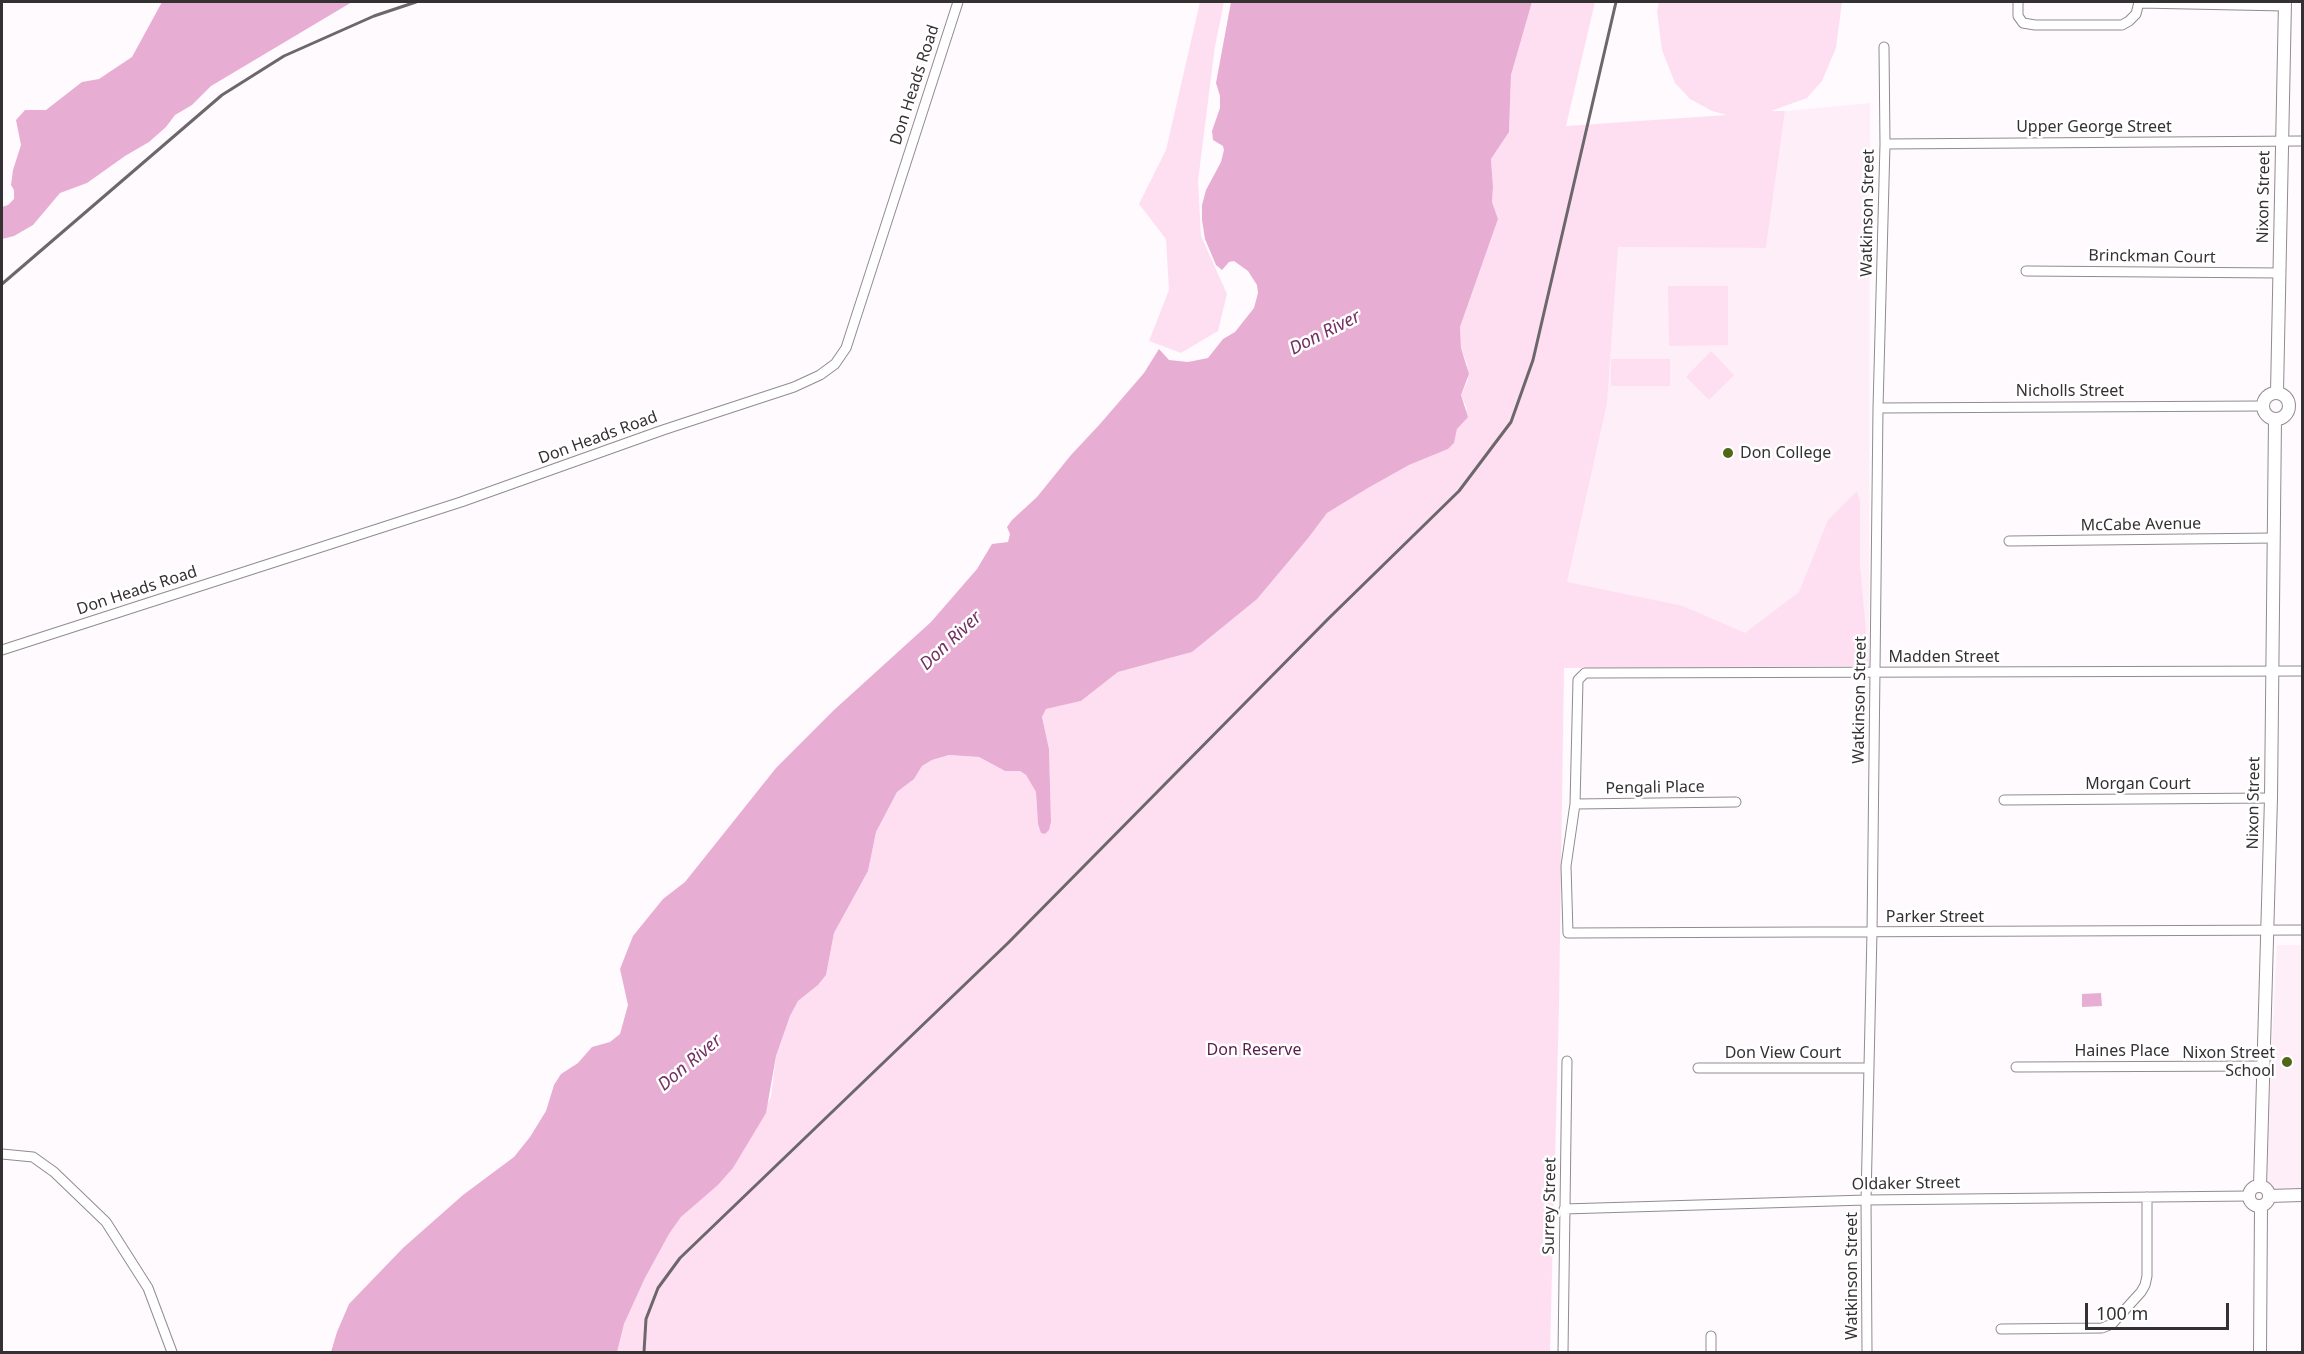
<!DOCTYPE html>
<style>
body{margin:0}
#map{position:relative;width:2304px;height:1354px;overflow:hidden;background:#fefafd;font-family:"Noto Sans",sans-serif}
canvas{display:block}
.frame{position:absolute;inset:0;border:3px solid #343133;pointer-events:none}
.scale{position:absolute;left:2085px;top:1303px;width:144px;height:27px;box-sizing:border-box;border:3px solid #343133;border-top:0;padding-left:8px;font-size:18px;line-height:21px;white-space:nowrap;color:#343133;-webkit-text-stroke:4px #fff;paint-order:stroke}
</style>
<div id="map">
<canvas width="2304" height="1354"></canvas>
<div class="frame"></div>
<div class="scale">100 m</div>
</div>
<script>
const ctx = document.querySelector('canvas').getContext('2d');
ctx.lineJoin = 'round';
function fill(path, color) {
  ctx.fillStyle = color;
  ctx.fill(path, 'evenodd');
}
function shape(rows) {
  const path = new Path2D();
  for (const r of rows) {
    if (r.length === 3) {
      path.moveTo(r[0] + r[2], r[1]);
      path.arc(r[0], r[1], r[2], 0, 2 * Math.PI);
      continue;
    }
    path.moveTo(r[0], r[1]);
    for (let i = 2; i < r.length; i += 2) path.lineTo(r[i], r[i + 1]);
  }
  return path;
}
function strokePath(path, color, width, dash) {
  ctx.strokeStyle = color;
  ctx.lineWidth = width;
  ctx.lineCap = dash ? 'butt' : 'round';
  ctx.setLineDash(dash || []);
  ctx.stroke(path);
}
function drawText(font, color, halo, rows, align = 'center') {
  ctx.font = font + ' "Noto Sans",sans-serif';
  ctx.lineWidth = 5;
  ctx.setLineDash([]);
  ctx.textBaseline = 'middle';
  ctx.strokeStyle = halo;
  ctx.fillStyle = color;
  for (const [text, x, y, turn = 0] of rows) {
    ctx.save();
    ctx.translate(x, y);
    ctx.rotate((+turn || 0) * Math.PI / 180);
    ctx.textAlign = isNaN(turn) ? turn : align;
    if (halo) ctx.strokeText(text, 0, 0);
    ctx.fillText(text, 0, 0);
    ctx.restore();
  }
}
const built = shape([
 [1870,103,1869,666,1564,667,1567,583,1618,247,1766,248,1785,111],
 [2277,945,2302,945,2302,1190,2275,1190,2265,1179]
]);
const green = shape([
 [1200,2,1224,2,1215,46,1198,181,1201,236,1227,294,1218,331,1181,353,1149,341,1169,290,1166,239,1139,204,1166,150],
 [1532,2,1595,2,1566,126,1727,115,1712,111,1690,99,1675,83,1662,50,1657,12,1659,2,1842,2,1836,48,1822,81,1807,98,1771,111,1785,111,1766,248,1618,247,1607,403,1567,582,1683,606,1745,633,1799,592,1828,520,1857,491,1860,501,1860,564,1869,666,1564,668,1559,1006,1550,1352,617,1352,624,1324,645,1278,669,1234,681,1217,718,1185,733,1168,771,1097,776,1056,790,1016,798,1001,818,985,826,975,834,933,868,871,876,832,897,792,914,779,922,766,932,760,949,755,979,757,1005,771,1020,771,1026,775,1036,792,1038,824,1049,830,1051,822,1049,749,1042,717,1046,709,1081,701,1118,672,1192,652,1309,537,1327,513,1368,488,1409,465,1448,449,1454,443,1457,429,1467,409,1461,395,1468,380,1467,364,1461,348,1460,327,1498,219,1492,202,1493,187,1491,159,1509,132,1511,75],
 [1668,286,1728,286,1728,345,1669,346],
 [1711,351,1734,375,1709,400,1686,377],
 [1611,359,1670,359,1670,386,1611,386]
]);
const water = shape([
 [162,2,352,2,211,86,192,105,175,115,166,127,149,142,125,156,87,183,60,193,33,225,14,236,2,239,2,207,8,205,14,199,14,190,11,185,13,170,21,145,16,120,25,110,46,110,82,82,99,79,132,57],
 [1231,2,1532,2,1511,75,1509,132,1491,159,1493,187,1492,202,1498,219,1460,327,1461,348,1469,374,1461,395,1468,417,1457,429,1454,443,1448,449,1409,465,1368,488,1327,513,1309,537,1257,599,1192,652,1118,672,1081,701,1046,709,1042,717,1049,749,1051,822,1049,830,1045,834,1041,833,1038,824,1036,792,1026,775,1020,771,1005,771,979,757,949,755,932,760,922,766,914,779,897,792,876,832,868,871,834,933,826,975,818,985,798,1001,790,1016,776,1056,766,1113,733,1168,718,1185,681,1217,669,1234,645,1278,624,1324,617,1352,331,1352,337,1332,349,1304,403,1248,463,1195,514,1157,530,1137,546,1111,554,1085,561,1074,578,1063,592,1047,610,1042,620,1034,628,1005,620,969,633,936,663,899,685,882,776,768,834,710,931,622,977,569,992,544,1008,542,1010,534,1007,527,1012,520,1037,497,1071,455,1100,424,1144,373,1159,349,1169,360,1188,362,1208,358,1223,339,1235,332,1254,308,1258,293,1257,285,1248,271,1234,261,1229,262,1222,270,1216,265,1205,239,1202,220,1202,205,1206,190,1221,162,1224,150,1223,146,1213,140,1212,131,1220,108,1220,96,1216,83],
 [2101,993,2102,1006,2082,1007,2082,994]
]);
const street = shape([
 [2018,2,2018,16,2023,23,2035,25,2122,25,2129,21,2136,14,2139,2],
 [2140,3,2285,6],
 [1885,144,2302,141],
 [2026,271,2279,273],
 [1878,408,2262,406],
 [2009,541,2274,538],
 [2,650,461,502,663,430,794,387,820,375,835,364,846,348,958,2],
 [2302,671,1585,673,1578,680,1575,804,1566,866,1568,933,2302,930],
 [2004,800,2271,798],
 [1575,804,1736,802],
 [2016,1067,2264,1066],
 [1698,1068,1868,1068],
 [2,1154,33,1157,54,1172,106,1222,148,1288,172,1352],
 [1564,1209,1866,1200,2250,1196],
 [2001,1329,2102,1328,2112,1324,2141,1292,2145,1285,2147,1276,2147,1197],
 [1711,1336,1711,1352],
 [1563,1352,1567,1061],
 [1867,1352,1866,1200,1872,932,1878,408,1885,144,1884,47]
]);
const secondary = shape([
 [2277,392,2285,2],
 [2276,406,13],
 [2260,1186,2271,798,2275,419],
 [2259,1196,10],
 [2269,1196,2302,1195],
 [2260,1352,2261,1206]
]);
const rail = shape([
 [2,284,222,95,284,56,374,16,416,2],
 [644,1352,646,1319,658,1288,680,1258,1008,943,1329,618,1459,491,1511,422,1533,360,1616,2]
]);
const markers = [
 [1728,453,6,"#506818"],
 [2287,1062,6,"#506818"]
];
const streetNames = [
 ["Don Heads Road",915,85,-72],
 ["Upper George Street",2094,127],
 ["Nixon Street",2264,197,-89],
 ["Watkinson Street",1868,213,-89],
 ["Brinckman Court",2152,257,1],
 ["Nicholls Street",2070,391],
 ["Don Heads Road",598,438,-20],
 ["McCabe Avenue",2141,525,-1],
 ["Don Heads Road",137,591,-18],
 ["Madden Street",1944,657],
 ["Watkinson Street",1860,700,-89],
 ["Morgan Court",2138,784],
 ["Pengali Place",1655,788,-1],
 ["Nixon Street",2254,803,-89],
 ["Parker Street",1935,917],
 ["Haines Place",2122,1051],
 ["Don View Court",1783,1053],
 ["Oldaker Street",1906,1184,-1],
 ["Surrey Street",1550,1206,-89],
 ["Watkinson Street",1852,1276,-90]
];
const poiNames = [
 ["Don College",1740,453],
 ["Nixon Street",2275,1053,"right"],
 ["School",2275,1071,"right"]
];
const parkNames = [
 ["Don Reserve",1254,1050]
];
const waterNames = [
 ["Don River",1325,333,-27],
 ["Don River",951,641,-43],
 ["Don River",690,1063,-40]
];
fill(built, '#feeef8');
fill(green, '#fedff2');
fill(water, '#e8add3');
strokePath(street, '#928b90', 11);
strokePath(secondary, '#928b90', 14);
strokePath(street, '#fff', 9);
strokePath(secondary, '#fff', 12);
strokePath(rail, '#6b676a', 3);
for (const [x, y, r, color] of markers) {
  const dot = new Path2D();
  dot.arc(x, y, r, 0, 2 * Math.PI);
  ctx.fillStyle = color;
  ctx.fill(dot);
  strokePath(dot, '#fff', 2);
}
drawText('16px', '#343133', '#fff', streetNames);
drawText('16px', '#343133', '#fff', poiNames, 'left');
drawText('16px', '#5c1a4b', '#fff', parkNames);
drawText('italic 18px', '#753162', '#fff', waterNames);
</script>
